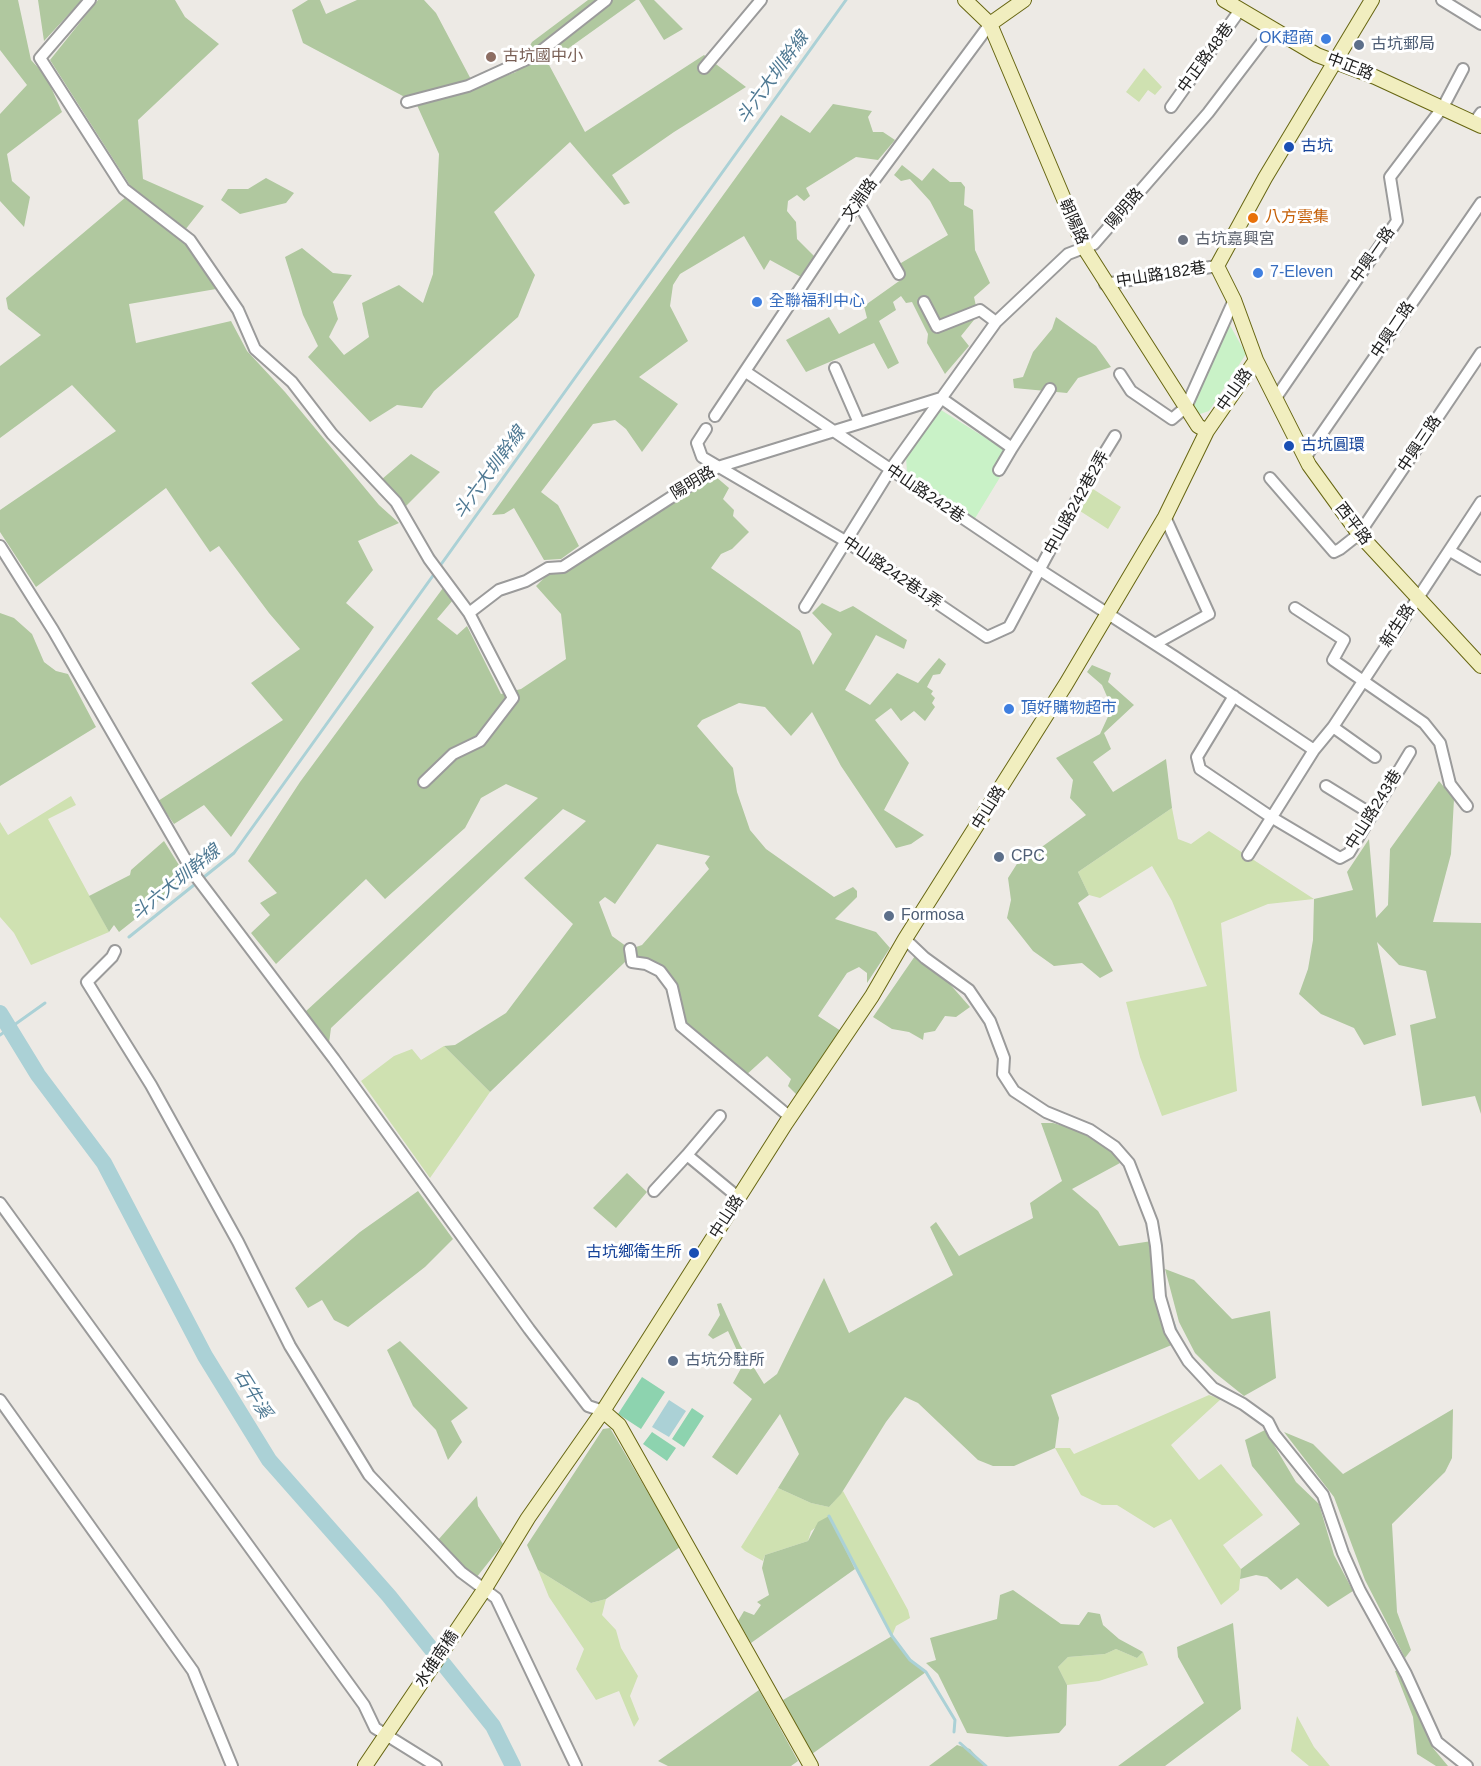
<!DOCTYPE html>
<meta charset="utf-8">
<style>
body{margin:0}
canvas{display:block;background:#edeae5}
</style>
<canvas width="1481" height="1766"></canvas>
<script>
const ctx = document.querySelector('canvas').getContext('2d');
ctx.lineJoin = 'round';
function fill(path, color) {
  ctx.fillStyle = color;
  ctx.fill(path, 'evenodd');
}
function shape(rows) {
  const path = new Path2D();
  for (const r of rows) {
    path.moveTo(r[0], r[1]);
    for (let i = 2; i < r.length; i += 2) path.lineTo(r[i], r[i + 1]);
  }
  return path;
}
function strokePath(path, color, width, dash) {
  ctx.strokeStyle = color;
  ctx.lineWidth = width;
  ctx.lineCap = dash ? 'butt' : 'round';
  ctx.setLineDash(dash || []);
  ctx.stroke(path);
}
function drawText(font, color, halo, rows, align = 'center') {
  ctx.font = font + ' Arial,"Noto Sans TC",sans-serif';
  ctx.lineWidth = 6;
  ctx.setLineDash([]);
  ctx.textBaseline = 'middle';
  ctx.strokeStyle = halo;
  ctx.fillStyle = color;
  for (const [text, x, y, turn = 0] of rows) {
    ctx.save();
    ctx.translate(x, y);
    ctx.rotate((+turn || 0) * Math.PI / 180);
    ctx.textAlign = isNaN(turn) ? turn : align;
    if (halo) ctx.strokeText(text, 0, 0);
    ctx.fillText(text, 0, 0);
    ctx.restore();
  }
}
const grass = shape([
 [1144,68,1162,87,1155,95,1148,90,1139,102,1126,92],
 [1093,489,1121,507,1108,529,1080,511],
 [71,796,76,805,48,819,109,932,31,965,14,933,0,917,0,822,8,835],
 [1172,808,1178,839,1191,844,1209,831,1314,899,1268,904,1221,923,1237,1091,1162,1116,1140,1057,1126,1002,1207,986,1172,901,1152,866,1100,898,1089,895,1078,872],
 [444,1046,490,1092,430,1178,361,1081,394,1056,412,1049,421,1060],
 [1209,1395,1221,1399,1171,1445,1199,1480,1221,1464,1263,1515,1223,1545,1241,1569,1239,1590,1221,1605,1171,1519,1154,1528,1117,1505,1102,1505,1081,1495,1055,1448,1070,1448,1074,1454],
 [778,1488,811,1503,829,1507,843,1491,908,1610,910,1618,896,1626,892,1636,829,1517,811,1531,808,1541,765,1555,763,1561,745,1551,741,1547],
 [538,1570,591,1603,606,1599,602,1615,616,1630,621,1648,638,1676,630,1696,639,1719,634,1727,619,1691,596,1700,576,1669,584,1649,549,1597],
 [1116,1649,1137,1658,1143,1652,1148,1665,1099,1681,1067,1685,1058,1667,1068,1657,1105,1654],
 [1297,1716,1314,1747,1330,1766,1309,1766,1291,1751]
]);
const forest = shape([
 [0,0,18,0,31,60,46,76,62,112,7,154,12,181,30,197,24,227,0,201,0,114,27,85,0,50],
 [38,0,82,0,44,41],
 [98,0,175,0,185,17,219,44,138,120,143,179,204,206,185,230,131,187,50,60],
 [308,0,320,0,326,14,357,0,424,0,436,13,475,87,516,72,532,42,588,0,636,0,548,63,585,132,704,55,746,87,674,132,612,175,630,203,624,205,570,142,494,212,535,275,518,317,434,391,422,408,397,405,370,422,308,357,318,346,303,315,285,257,302,248,333,273,352,275,333,302,338,319,329,337,344,355,369,337,362,303,399,285,423,303,433,274,439,154,416,103,303,43,292,10],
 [639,0,654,0,683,29,664,40],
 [833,104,872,111,868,117,873,132,883,132,895,140,878,160,856,157,806,188,810,196,804,201,797,195,788,201,787,211,796,222,797,239,815,257,801,277,770,260,764,270,744,236,680,274,673,285,670,306,688,341,639,377,678,404,642,452,626,429,615,420,593,424,541,492,558,505,579,546,561,559,544,560,514,508,504,514,492,515,781,115,810,133],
 [902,165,922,181,933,168,950,182,961,182,965,187,964,205,973,210,975,250,990,283,974,297,978,315,961,336,969,346,945,374,927,343,928,334,912,302,906,303,901,296,893,302,896,310,879,321,899,363,888,369,874,343,806,372,786,340,829,317,839,334,867,318,864,306,902,279,901,263,948,235,930,201,910,179,901,181,894,175],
 [266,178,294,193,286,203,240,214,221,200,228,189,248,189],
 [126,197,187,244,216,289,129,304,136,343,231,321,247,351,285,392,379,505,399,523,358,541,373,570,346,603,374,627,231,837,204,805,174,824,158,801,283,720,251,683,300,649,269,613,219,546,210,552,166,488,36,587,0,532,0,510,116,431,72,385,0,438,0,366,41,335,8,309,6,298],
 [1056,317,1096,346,1111,367,1078,378,1067,393,1014,388,1013,379,1023,377,1033,352,1052,329],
 [411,454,440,472,405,507,381,480],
 [715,476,729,488,723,499,734,510,733,516,749,532,732,549,721,554,711,568,800,631,813,665,832,634,812,613,822,603,840,612,853,606,907,640,904,649,876,635,845,690,870,705,897,673,918,683,939,658,946,664,940,674,933,675,927,687,933,691,931,694,935,698,932,703,935,707,925,721,914,711,901,721,891,708,875,720,909,763,884,810,924,835,911,844,896,848,841,766,812,712,791,736,765,707,739,703,702,720,697,726,733,768,737,792,750,830,766,849,834,897,853,887,857,891,857,897,835,919,876,932,890,948,867,983,867,973,859,967,847,973,818,1016,841,1031,799,1097,788,1086,791,1079,767,1056,745,1076,685,1023,675,985,663,966,646,957,625,962,490,1092,444,1046,455,1045,506,1013,573,924,524,878,586,821,563,809,331,1028,329,1043,305,1012,538,798,506,784,481,798,465,828,385,899,366,879,276,964,251,933,270,915,260,903,277,893,248,861,300,782,443,588,453,600,437,619,457,635,467,626,501,694,521,689,566,659,561,614,536,586,549,573,568,568],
 [657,844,710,856,705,863,709,869,642,945,630,949,612,936,599,902,605,897,615,904],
 [0,613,14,618,32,634,44,662,56,671,68,674,96,727,0,786],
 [1092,665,1111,673,1108,682,1134,705,1104,733,1111,749,1093,762,1113,792,1166,759,1172,808,1078,872,1089,895,1078,903,1113,971,1100,978,1082,963,1054,966,1033,951,1007,918,1011,900,1008,878,1027,848,1032,854,1086,815,1070,798,1073,780,1056,758,1100,734,1112,708,1102,685,1087,672],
 [1439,781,1454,799,1451,854,1433,922,1481,923,1481,1114,1475,1096,1422,1106,1410,1025,1436,1018,1426,971,1399,965,1377,942,1396,1035,1364,1045,1354,1028,1321,1014,1299,994,1308,969,1313,940,1314,899,1353,890,1347,872,1369,839,1376,918,1388,905,1390,849],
 [164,841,187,878,119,932,114,925,109,932,89,896,130,875,131,870],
 [915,956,948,982,970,1007,956,1017,945,1016,935,1031,924,1033,923,1040,909,1032,892,1029,873,1017],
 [1041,1123,1053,1123,1077,1130,1110,1150,1120,1163,1072,1189,1098,1211,1119,1246,1152,1241,1174,1344,1051,1395,1059,1418,1055,1448,1014,1466,993,1466,978,1460,918,1403,905,1397,886,1422,841,1494,829,1507,811,1503,778,1488,799,1454,780,1414,737,1475,712,1457,752,1399,733,1383,745,1361,740,1357,728,1331,713,1339,708,1335,720,1315,717,1304,721,1303,740,1345,764,1384,777,1374,824,1278,849,1333,953,1275,930,1227,936,1222,959,1256,1033,1218,1030,1203,1062,1181],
 [627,1173,647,1192,616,1228,593,1208],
 [418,1191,453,1239,425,1267,348,1327,334,1320,322,1300,308,1308,295,1288,360,1232],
 [1165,1269,1194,1280,1232,1319,1270,1311,1276,1378,1244,1396,1214,1372,1195,1353,1179,1322],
 [400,1341,468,1408,451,1421,462,1442,448,1460,436,1430,413,1406,387,1350],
 [1453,1409,1452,1458,1445,1472,1392,1524,1397,1612,1411,1650,1405,1658,1365,1580,1334,1497,1284,1432,1313,1444,1343,1474],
 [610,1428,680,1547,606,1599,591,1603,538,1570,527,1545,603,1429],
 [1265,1430,1296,1482,1319,1504,1334,1555,1353,1591,1328,1607,1297,1578,1281,1590,1267,1577,1256,1575,1240,1579,1241,1569,1300,1524,1252,1466,1245,1440],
 [477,1496,478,1506,503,1544,476,1578,438,1540],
 [829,1516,855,1569,751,1643,738,1621,744,1611,754,1615,761,1605,757,1602,769,1595,762,1568,765,1555,808,1541,818,1522],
 [1013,1590,1061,1624,1079,1625,1088,1612,1100,1614,1103,1625,1119,1639,1143,1652,1137,1658,1116,1649,1105,1654,1068,1657,1058,1667,1067,1685,1066,1725,1059,1733,1007,1737,967,1733,938,1674,926,1663,936,1660,930,1638,997,1619,1000,1595],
 [1233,1623,1241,1709,1165,1766,1118,1766,1204,1703,1178,1657,1177,1647],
 [892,1636,909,1660,926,1672,812,1754,783,1700],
 [1399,1670,1433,1748,1448,1766,1436,1766,1417,1754,1413,1717,1395,1671],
 [759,1690,798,1761,791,1766,668,1766,658,1761],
 [957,1745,970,1749,985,1766,929,1766]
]);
const park = shape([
 [1227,320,1246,354,1209,411,1200,414,1191,404],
 [941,410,1005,450,994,469,1002,474,974,520,907,473,906,456]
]);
const pitch = shape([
 [642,1377,665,1392,641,1429,618,1414],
 [692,1408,704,1416,684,1447,672,1439],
 [652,1432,676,1448,667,1461,643,1444]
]);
const water = shape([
 [669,1400,686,1411,669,1437,652,1427]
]);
const stream = shape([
 [129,937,234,853,846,0],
 [0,1035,45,1003],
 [1170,1314,1177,1333],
 [829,1516,892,1636,910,1660,926,1672,955,1720,954,1732],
 [960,1743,986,1766]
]);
const river = shape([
 [0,1013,38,1075,104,1163,205,1356,269,1460,389,1596,493,1726,513,1766]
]);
const street = shape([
 [90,0,40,58,124,189,190,240,238,310,255,349,292,382,332,434,396,502,429,559,469,613,513,698,480,741,453,754,424,782],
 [1442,0,1481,24],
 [704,68,761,0],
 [407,102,468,86,536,55,606,0],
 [1171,107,1240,10],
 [1474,123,1481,113],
 [858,202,899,274],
 [1105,284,1217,266],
 [924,302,937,327,980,310,996,322],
 [835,368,859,423],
 [746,372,1040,570,1175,657,1314,750],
 [1120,374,1131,391,1172,419,1186,407,1234,300],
 [1275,399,1397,221,1390,177,1443,107,1463,69],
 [715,416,858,202,990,24],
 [706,429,697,443,702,457,847,542,987,637,1009,627,1083,488,1115,436],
 [1305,458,1481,203],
 [999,470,1012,448],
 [1270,478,1334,552,1340,549,1359,534,1481,353],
 [0,546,53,630,194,874,334,1059,529,1329,588,1406,603,1411],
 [1450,551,1481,569],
 [805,607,890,470,996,322,1068,254,1094,244,1208,113,1272,29],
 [1295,608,1344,640,1333,660,1424,723,1440,743,1450,784,1467,806],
 [469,613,499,590,526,581,548,568,563,567,718,467,941,398,1012,448,1050,389],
 [1155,644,1209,614,1165,517],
 [1234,696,1197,757,1200,769,1271,817,1340,858,1349,853,1410,752],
 [1333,727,1375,757],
 [1326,786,1373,815],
 [1248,855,1314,750,1333,727,1481,502],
 [905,939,925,958,969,990,990,1021,1004,1058,1003,1074,1014,1091,1046,1112,1090,1130,1115,1147,1129,1163,1152,1222,1156,1246,1160,1297,1170,1331,1188,1361,1213,1388,1243,1404,1268,1422,1274,1434,1323,1495,1343,1553,1360,1591,1406,1674,1437,1742,1467,1766],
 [630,949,632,962,646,964,660,971,672,987,681,1026,790,1117],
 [115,951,112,957,87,982,151,1085,238,1242,290,1346,369,1475,461,1572,496,1598,576,1766],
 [687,1155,720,1116],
 [654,1191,687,1155,739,1198],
 [0,1203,364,1705,375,1728,436,1766],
 [0,1400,193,1671,232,1766]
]);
const secondary = shape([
 [965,0,990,24,1085,249,1198,426,1207,431],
 [1224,0,1317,55,1375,77,1481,126],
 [1372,0,1265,178,1217,266,1234,300,1256,360,1309,465,1359,534,1481,666],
 [990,24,1024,0],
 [603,1411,619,1425,811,1766],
 [365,1766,484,1590,528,1518,603,1411,786,1123,872,996,905,939,1066,684,1165,517,1207,431,1256,360]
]);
const markers = [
 [1326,39,6,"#3f7fe0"],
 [1359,45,6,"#5c6f8a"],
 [491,57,6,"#8d6e63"],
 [1289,147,6,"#1a4fb4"],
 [1253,218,6,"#e8710a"],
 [1183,240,6,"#6b7280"],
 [1258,273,6,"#3f7fe0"],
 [757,302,6,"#3f7fe0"],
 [1289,446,6,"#1a4fb4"],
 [1009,709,6,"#3f7fe0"],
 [999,857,6,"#5c6f8a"],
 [889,916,6,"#5c6f8a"],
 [694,1253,6,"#1a4fb4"],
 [673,1361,6,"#5c6f8a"]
];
const shopNames = [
 ["OK超商",1314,39,"right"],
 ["7-Eleven",1270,273],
 ["全聯福利中心",769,302],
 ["頂好購物超市",1021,709]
];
const serviceNames = [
 ["古坑郵局",1371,45],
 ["CPC",1011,857],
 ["Formosa",901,916],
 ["古坑分駐所",685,1361]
];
const educationNames = [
 ["古坑國中小",503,57]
];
const streetNames = [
 ["中正路48巷",1206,58,-54],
 ["中正路",1350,67,21],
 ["文淵路",860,200,-55],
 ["陽明路",1125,209,-49],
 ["朝陽路",1073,222,66],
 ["中興一路",1373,255,-55],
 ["中山路182巷",1161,275,-9],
 ["中興二路",1393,330,-56],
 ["中山路",1235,390,-55],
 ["中興三路",1420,444,-56],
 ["陽明路",693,483,-31],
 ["中山路242巷",925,494,34],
 ["中山路242巷2弄",1077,503,-61],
 ["西平路",1353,524,53],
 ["中山路242巷1弄",892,573,34],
 ["新生路",1398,626,-57],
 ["中山路",989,808,-58],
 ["中山路243巷",1374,810,-58],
 ["中山路",727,1217,-57],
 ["水碓南橋",437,1659,-56]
];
const transitNames = [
 ["古坑",1301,147],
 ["古坑圓環",1301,446],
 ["古坑鄉衛生所",682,1253,"right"]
];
const foodNames = [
 ["八方雲集",1265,218]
];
const worshipNames = [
 ["古坑嘉興宮",1195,240]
];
const waterNames = [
 ["斗六大圳幹線",773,78,-54],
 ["斗六大圳幹線",490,473,-54],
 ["斗六大圳幹線",176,883,-39],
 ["石牛溪",252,1394,58]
];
fill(grass, '#cfe1b1');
fill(forest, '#b0c89f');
fill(park, '#c9f2c7');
fill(pitch, '#8dd3af');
fill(water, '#abd1d6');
strokePath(stream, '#abd1d6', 3);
strokePath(river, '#abd1d6', 16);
strokePath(street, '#9b9b9b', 14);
strokePath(secondary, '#676612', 16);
strokePath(street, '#fff', 10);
strokePath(secondary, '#f1eebf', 14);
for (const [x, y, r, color] of markers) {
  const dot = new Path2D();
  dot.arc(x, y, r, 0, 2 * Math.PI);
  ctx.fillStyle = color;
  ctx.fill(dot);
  strokePath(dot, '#fff', 2);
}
drawText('16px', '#366cbe', '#fff', shopNames, 'left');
drawText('16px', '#4e5e75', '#fff', serviceNames, 'left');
drawText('16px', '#785e54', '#fff', educationNames, 'left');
drawText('16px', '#1e1e1e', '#fff', streetNames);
drawText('16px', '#164399', '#fff', transitNames, 'left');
drawText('16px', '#c56008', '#fff', foodNames, 'left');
drawText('16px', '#5b616d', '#fff', worshipNames, 'left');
drawText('italic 18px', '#4f7993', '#fff', waterNames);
</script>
